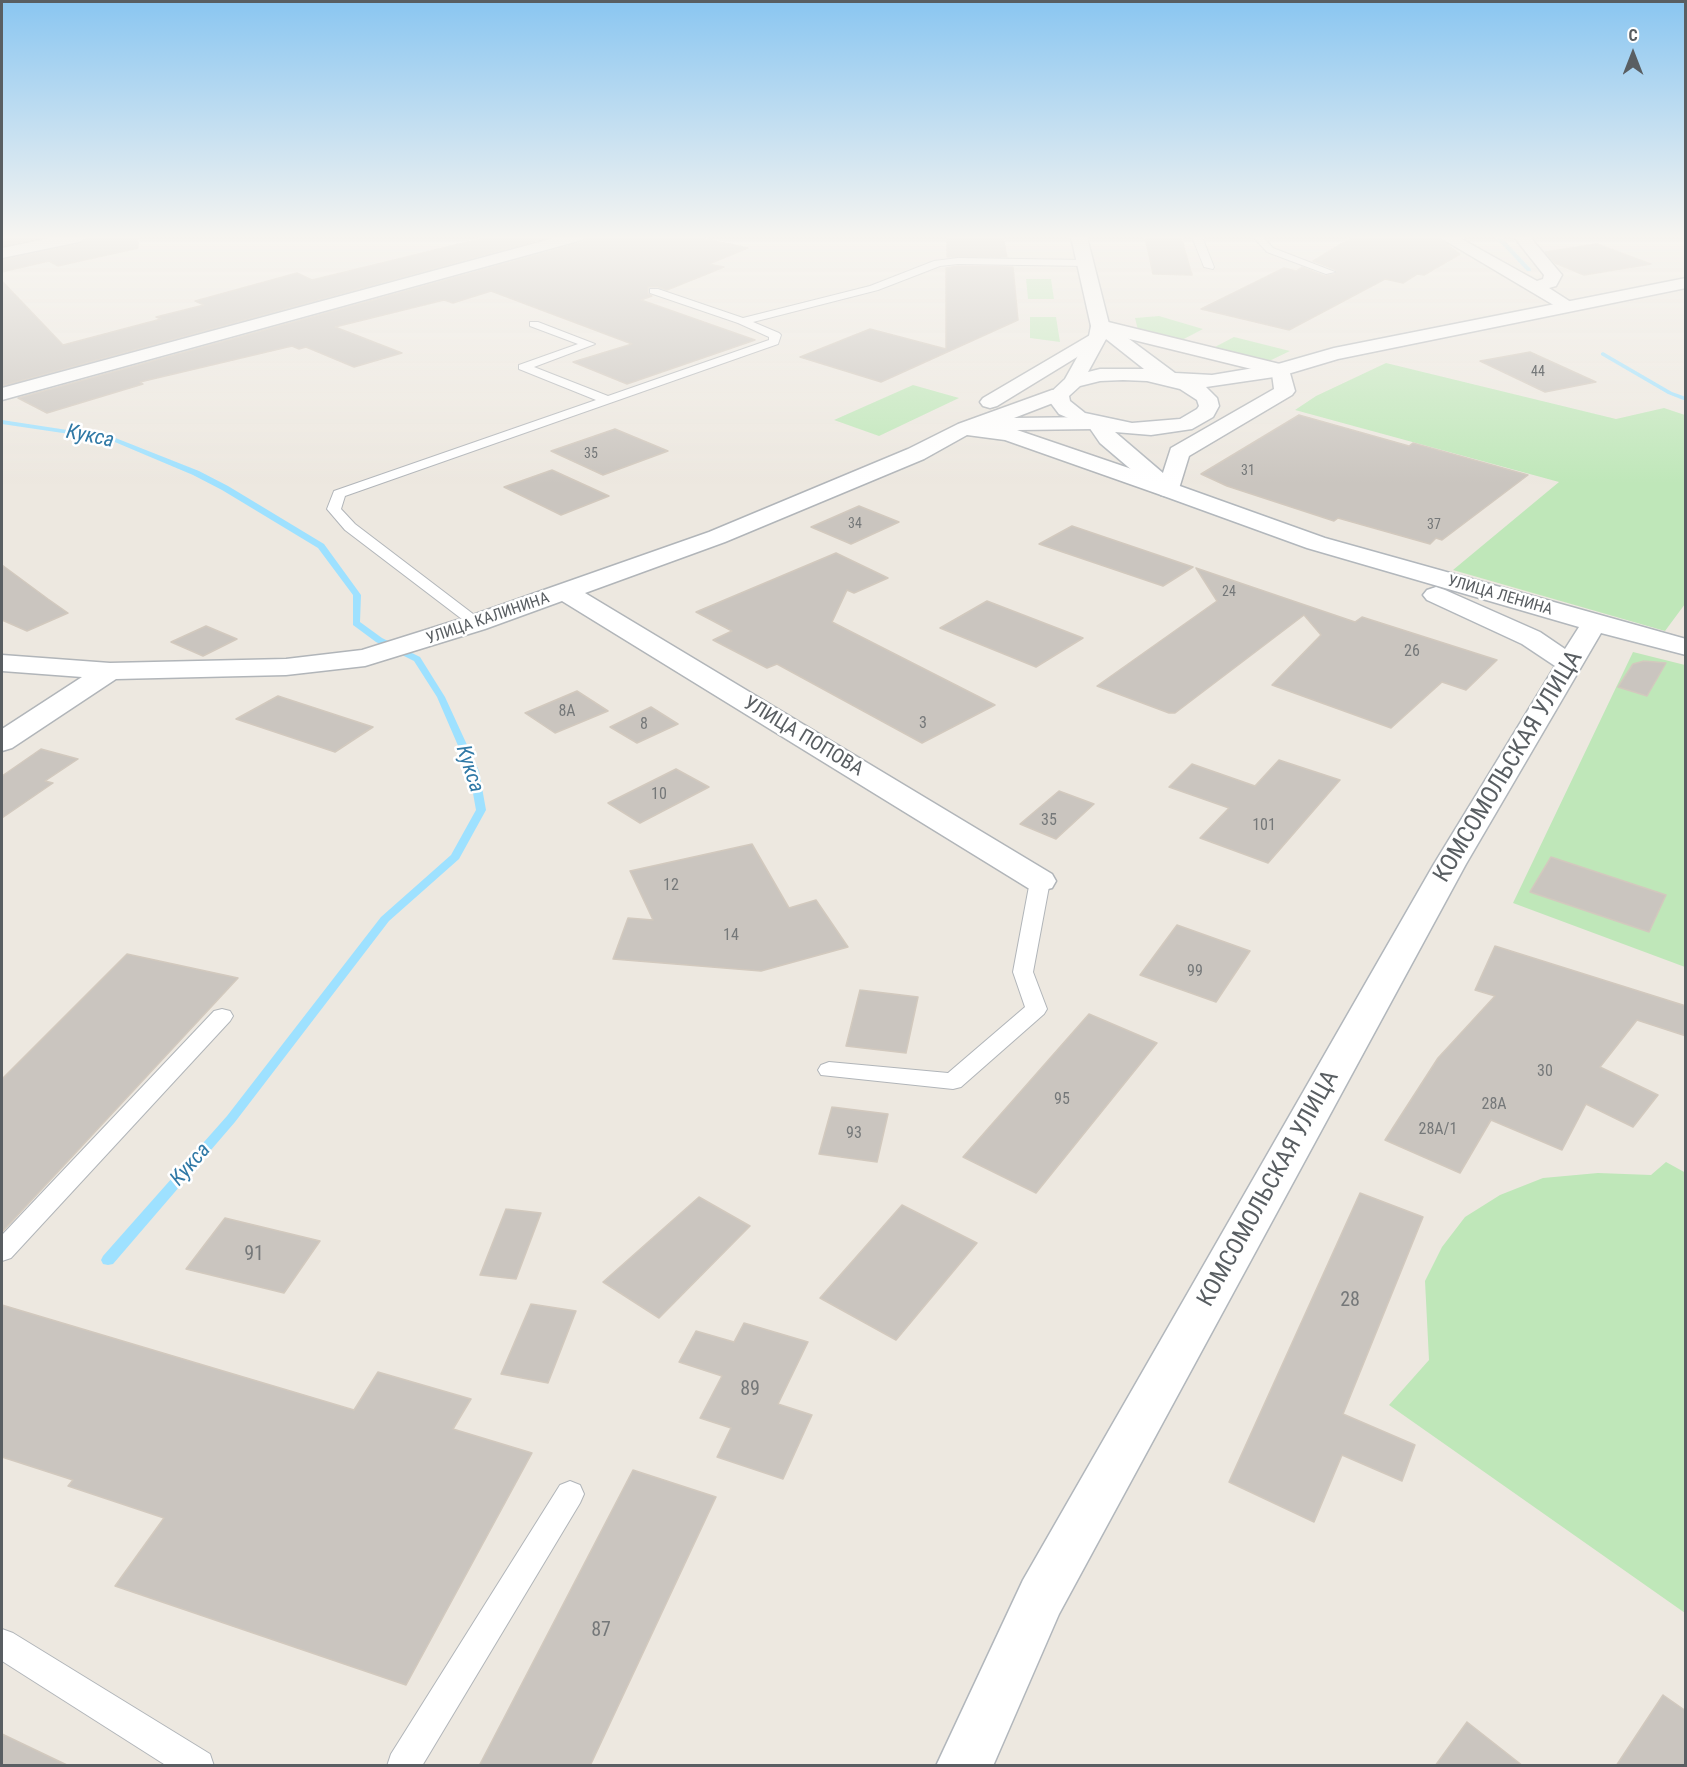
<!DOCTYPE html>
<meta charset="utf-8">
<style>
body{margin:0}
#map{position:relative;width:1687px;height:1767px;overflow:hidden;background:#ede8e0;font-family:"Roboto Condensed",sans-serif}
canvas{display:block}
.frame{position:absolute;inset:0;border:3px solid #595e62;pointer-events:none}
.north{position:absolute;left:1603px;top:24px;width:60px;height:60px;-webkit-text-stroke:4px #fff;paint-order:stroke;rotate:0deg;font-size:16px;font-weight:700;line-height:24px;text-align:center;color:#595e62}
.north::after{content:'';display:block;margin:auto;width:21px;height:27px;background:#595e62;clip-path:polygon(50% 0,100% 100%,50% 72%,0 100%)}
</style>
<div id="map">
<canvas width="1687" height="1767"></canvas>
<div class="frame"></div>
<div class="north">С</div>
</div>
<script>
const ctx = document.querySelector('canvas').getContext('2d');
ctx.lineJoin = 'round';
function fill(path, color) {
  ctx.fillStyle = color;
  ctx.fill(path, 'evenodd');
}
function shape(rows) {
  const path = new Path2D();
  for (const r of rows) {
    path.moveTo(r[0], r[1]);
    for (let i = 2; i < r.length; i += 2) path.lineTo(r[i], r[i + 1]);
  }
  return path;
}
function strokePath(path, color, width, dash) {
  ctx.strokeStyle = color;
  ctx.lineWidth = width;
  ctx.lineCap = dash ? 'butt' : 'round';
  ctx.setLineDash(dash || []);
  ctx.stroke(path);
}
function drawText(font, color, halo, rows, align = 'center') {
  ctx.font = font + ' "Roboto Condensed",sans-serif';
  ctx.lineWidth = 5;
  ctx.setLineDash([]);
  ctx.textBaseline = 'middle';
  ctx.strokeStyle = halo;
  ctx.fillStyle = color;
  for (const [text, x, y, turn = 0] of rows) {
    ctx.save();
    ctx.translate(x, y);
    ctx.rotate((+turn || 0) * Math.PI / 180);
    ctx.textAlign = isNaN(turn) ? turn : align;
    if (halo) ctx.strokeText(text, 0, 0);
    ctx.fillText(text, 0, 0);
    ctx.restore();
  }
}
const green = shape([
 [1026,279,1051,279,1054,299,1028,299],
 [1159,316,1203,329,1180,341,1138,330,1135,318],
 [1030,317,1056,317,1060,342,1030,338],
 [1234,337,1290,351,1265,363,1211,349],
 [1386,363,1616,419,1664,408,1685,415,1685,604,1665,631,1453,570,1559,482,1295,410,1316,396],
 [913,385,959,398,879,436,834,420],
 [1633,652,1685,665,1685,967,1513,903],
 [1666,1162,1686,1173,1685,1613,1389,1405,1429,1360,1425,1281,1442,1247,1465,1217,1500,1195,1543,1178,1598,1173,1651,1175]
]);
const stream = shape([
 [1495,237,1501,237,1531,269,1531,271,1527,271,1495,237],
 [1603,352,1672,392,1686,397,1686,401,1668,394,1601,355,1601,353,1603,352],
 [2,420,113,437,199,471,228,486,324,544,361,595,360,622,382,638,420,657,445,697,479,771,486,810,459,859,389,921,235,1122,113,1264,108,1265,103,1264,101,1260,103,1256,227,1116,381,917,451,855,476,810,469,771,437,697,414,661,376,642,353,625,353,595,318,548,222,490,193,475,110,440,2,424,2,420]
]);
const building = shape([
 [2,237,46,237,2,246,2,237],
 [89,237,137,237,138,248,58,266,49,261,2,272,2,260,79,244,89,237],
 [488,237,550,237,2,386,2,281,63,345,161,319,156,317,204,305,195,301,297,273,312,280,488,237],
 [586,237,696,237,748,248,709,264,724,267,667,290,658,287,648,287,648,294,652,296,641,300,755,340,627,384,573,362,632,344,491,291,453,303,444,300,335,327,402,353,354,367,306,347,299,349,292,346,140,382,143,384,47,413,18,398,583,242,586,237],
 [947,237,1003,237,1007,257,947,257,947,237],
 [1145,237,1181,237,1192,275,1153,274,1145,237],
 [1353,237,1437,237,1460,254,1424,275,1417,274,1403,283,1385,279,1289,330,1201,309,1284,268,1296,271,1302,267,1325,276,1335,274,1336,270,1313,261,1353,237],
 [1597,244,1651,264,1584,275,1555,263,1545,252,1597,244],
 [958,266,1013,267,1018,320,881,382,800,357,870,329,946,349,946,268,958,266],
 [1530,352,1596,382,1545,392,1480,361,1530,352],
 [1299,415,1409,446,1413,443,1528,475,1442,540,1436,538,1430,544,1338,518,1334,521,1227,486,1201,474,1299,415],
 [615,429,668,451,603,475,551,451,615,429],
 [552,470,609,496,561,515,504,487,552,470],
 [859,506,899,522,851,544,811,527,859,506],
 [1072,526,1193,567,1163,586,1039,544,1072,526],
 [836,553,888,578,854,593,847,590,832,622,995,705,922,743,777,664,767,668,713,640,732,631,696,612,836,553],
 [2,565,48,599,68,613,27,631,2,620,2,565],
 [1196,568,1355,622,1362,617,1497,660,1466,690,1442,682,1391,728,1272,685,1321,635,1304,615,1175,713,1169,713,1097,686,1217,601,1196,568],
 [987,601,1083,638,1036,667,940,628,987,601],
 [206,626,237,639,203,656,171,642,206,626],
 [1644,661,1666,663,1647,696,1618,687,1633,664,1644,661],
 [577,691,608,711,555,733,525,713,577,691],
 [278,696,373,727,335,752,236,719,278,696],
 [651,707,678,724,637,743,610,727,651,707],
 [41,749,78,759,45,781,53,783,2,818,2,776,41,749],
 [1279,760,1340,780,1268,863,1200,838,1229,808,1169,787,1192,764,1255,786,1279,760],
 [676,769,709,787,640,823,608,803,676,769],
 [1059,791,1094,804,1056,839,1020,824,1059,791],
 [752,844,789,908,816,900,848,947,761,971,613,959,628,918,653,920,630,871,752,844],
 [1551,857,1666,895,1649,932,1530,892,1551,857],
 [1177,925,1250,951,1216,1002,1140,975,1177,925],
 [1495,946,1686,1006,1686,1036,1637,1020,1600,1067,1658,1095,1633,1127,1586,1104,1562,1150,1491,1120,1460,1173,1385,1140,1438,1058,1495,996,1475,990,1495,946],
 [127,954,238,978,2,1232,2,1079,127,954],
 [860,990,918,997,906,1053,846,1046,860,990],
 [1089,1014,1157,1043,1036,1193,963,1157,1089,1014],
 [832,1107,888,1114,877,1162,819,1154,832,1107],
 [1360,1193,1423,1217,1343,1414,1415,1445,1402,1481,1342,1455,1314,1522,1229,1482,1360,1193],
 [699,1197,750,1226,659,1318,603,1282,699,1197],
 [902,1205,977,1243,896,1340,820,1298,902,1205],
 [506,1209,541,1213,516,1279,480,1275,506,1209],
 [225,1218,320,1241,284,1293,186,1269,225,1218],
 [531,1304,576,1311,548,1383,501,1374,531,1304],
 [2,1305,354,1410,378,1372,471,1399,453,1429,532,1453,406,1685,115,1586,164,1518,68,1486,73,1480,2,1457,2,1305],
 [744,1323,808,1342,778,1404,812,1415,783,1479,717,1457,731,1428,700,1418,722,1376,679,1362,696,1331,734,1342,744,1323],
 [633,1470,716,1497,590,1766,479,1766,633,1470],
 [1663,1695,1686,1711,1686,1766,1616,1766,1663,1695],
 [1467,1722,1523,1766,1435,1766,1467,1722],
 [2,1734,69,1766,2,1766,2,1734]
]);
const lane = shape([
 [1192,237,1202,237,1214,267,1213,269,1204,267,1192,237],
 [1253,237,1263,237,1273,248,1335,272,1326,274,1267,252,1253,237],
 [958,258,1086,260,1091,263,1086,266,958,264,940,266,878,290,753,322,779,333,781,335,778,344,345,496,341,509,355,524,481,620,484,623,481,626,471,626,345,530,327,509,334,491,596,400,519,369,519,365,578,344,530,326,530,322,538,322,595,344,534,367,608,396,769,340,769,337,738,323,650,293,650,289,658,289,743,318,870,286,934,261,958,258],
 [1040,875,1047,877,1050,881,1033,972,1047,1009,1044,1014,961,1087,953,1089,821,1075,818,1070,821,1065,829,1062,948,1073,1025,1007,1013,972,1030,881,1033,877,1040,875],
 [222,1009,230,1011,233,1016,230,1021,11,1258,2,1261,2,1235,214,1011,222,1009],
 [570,1481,580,1485,584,1494,580,1503,422,1766,387,1766,391,1754,560,1485,570,1481],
 [2,1629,13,1633,210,1754,214,1766,167,1766,2,1661,2,1629]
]);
const street = shape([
 [56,237,87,237,79,242,2,258,2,248,56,237],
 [1439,237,1458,237,1537,281,1543,279,1544,275,1514,237,1530,237,1562,275,1556,286,1549,288,1577,306,1574,310,1562,310,1439,237],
 [1100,320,1288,366,1295,391,1292,395,1189,456,1177,495,1169,497,1161,495,1005,440,967,435,924,459,725,542,585,593,1052,874,1056,881,1052,888,1040,891,1028,888,562,601,485,629,365,666,286,675,116,679,12,748,2,751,2,729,82,677,2,671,2,655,110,663,286,659,362,650,467,617,709,532,908,449,958,424,1052,390,1066,390,1069,394,1066,398,1014,418,1096,417,1103,419,1107,423,1103,427,1096,429,1017,430,1161,479,1171,448,1274,389,1272,374,1105,333,1107,336,1105,340,997,406,990,408,983,406,980,402,983,398,1097,331,1091,326,1093,322,1100,320]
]);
const secondary = shape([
 [558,237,584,237,582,240,2,400,2,388,558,237],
 [1071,237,1087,237,1109,324,1175,373,1212,375,1278,364,1334,348,1686,278,1686,288,1338,359,1281,376,1206,387,1217,398,1219,406,1213,417,1192,429,1151,435,1115,432,1177,485,1325,538,1686,639,1686,655,1601,633,1466,864,1059,1614,993,1766,936,1766,1023,1580,1434,864,1555,666,1522,644,1427,600,1423,595,1427,590,1436,587,1445,590,1540,632,1565,649,1579,627,1307,548,1161,495,1100,443,1089,427,1059,414,1050,402,1049,394,1065,379,1089,336,1091,326,1071,237],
 [1106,339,1144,369,1100,369,1088,372,1106,339],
 [1123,380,1147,381,1180,389,1197,400,1199,406,1197,409,1180,419,1132,423,1085,413,1070,401,1069,396,1080,386,1100,381,1123,380]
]);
const farNumbernames = [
 ["44",1538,372],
 ["35",591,454],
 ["31",1248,471],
 ["34",855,524],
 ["37",1434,525],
 ["24",1229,592]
];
const farStreetnames = [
 ["УЛИЦА ЛЕНИНА",1500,596,16],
 ["УЛИЦА КАЛИНИНА",488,619,-19]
];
const numberNames = [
 ["26",1412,652],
 ["8А",567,712],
 ["3",923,724],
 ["8",644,725],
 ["10",659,795],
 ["35",1049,821],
 ["101",1264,826],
 ["12",671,886],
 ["14",731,936],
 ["99",1195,972],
 ["30",1545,1072],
 ["95",1062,1100],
 ["28А",1494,1105],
 ["28А/1",1438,1130],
 ["93",854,1134]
];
const streetNames = [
 ["УЛИЦА ПОПОВА",803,737,31]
];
const nearNumbernames = [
 ["91",254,1255],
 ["28",1350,1301],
 ["89",750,1390],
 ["87",601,1631]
];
const waterNames = [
 ["Кукса",90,437,11],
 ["Кукса",469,769,72],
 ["Кукса",191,1165,-49]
];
const nearStreetnames = [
 ["КОМСОМОЛЬСКАЯ УЛИЦА",1509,767,-59],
 ["КОМСОМОЛЬСКАЯ УЛИЦА",1269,1189,-61]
];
fill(green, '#bfe7b9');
fill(stream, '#9ee1ff');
fill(building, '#cac5bf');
strokePath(building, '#d2c9be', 1.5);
strokePath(lane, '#b1b5b9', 2);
strokePath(street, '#b1b5b9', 3);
strokePath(secondary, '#b2b7bc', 3);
fill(lane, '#fff');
fill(street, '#fff');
fill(secondary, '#fff');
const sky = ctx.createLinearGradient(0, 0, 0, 484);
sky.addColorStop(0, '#8ac6f1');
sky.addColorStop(0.49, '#f7f5f1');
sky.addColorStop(1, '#f7f5f100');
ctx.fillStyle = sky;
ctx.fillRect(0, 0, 1687, 484);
drawText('14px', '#757879', null, farNumbernames);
drawText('16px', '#595e62', '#fff', farStreetnames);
drawText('16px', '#757879', null, numberNames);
drawText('20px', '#595e62', '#fff', streetNames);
drawText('20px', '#757879', null, nearNumbernames);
drawText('italic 21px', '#3079a6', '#fff', waterNames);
drawText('24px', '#595e62', '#fff', nearStreetnames);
</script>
